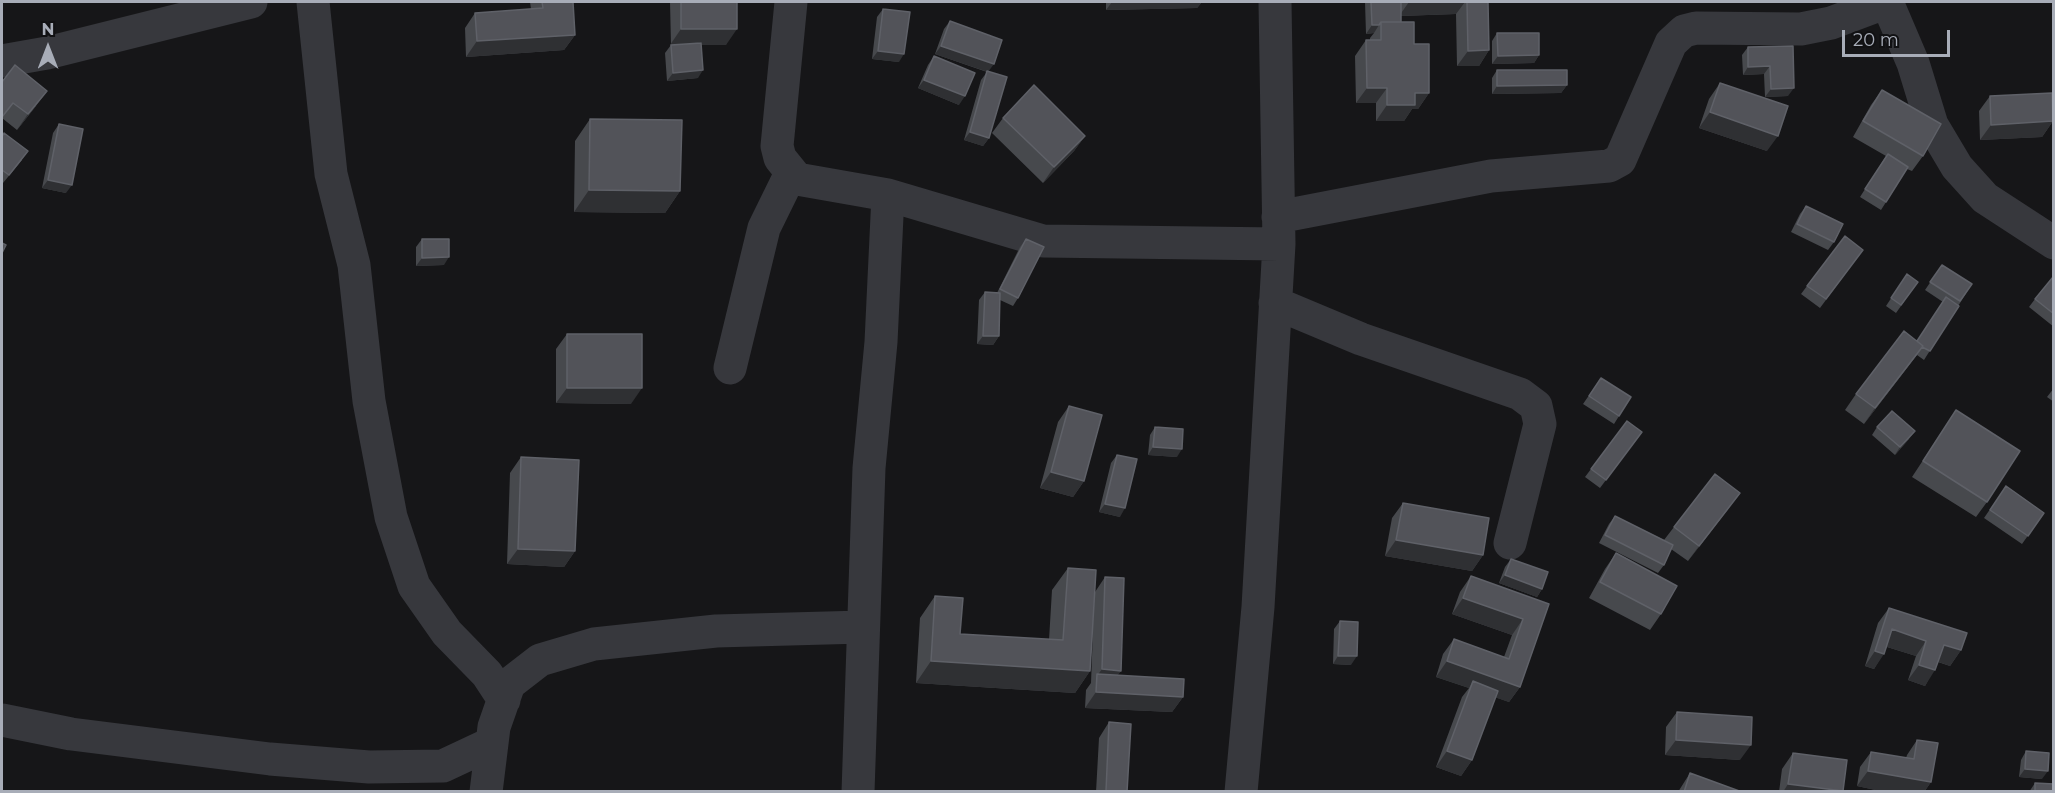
<!DOCTYPE html>
<style>
body{margin:0}
#map{position:relative;width:2055px;height:793px;overflow:hidden;background:#161618;font-family:Montserrat,sans-serif}
canvas{display:block}
.frame{position:absolute;inset:0;border:3px solid #a8adb8;pointer-events:none}
.north{position:absolute;left:18px;top:18px;width:60px;height:60px;-webkit-text-stroke:4px #111113;paint-order:stroke;rotate:0deg;font-size:16px;font-weight:700;line-height:24px;text-align:center;color:#a8adb8}
.north::after{content:'';display:block;margin:auto;width:21px;height:27px;background:#a8adb8;clip-path:polygon(50% 0,100% 100%,50% 72%,0 100%)}
.scale{position:absolute;left:1842px;top:30px;width:108px;height:27px;box-sizing:border-box;border:3px solid #a8adb8;border-top:0;padding-left:8px;font-size:18px;line-height:21px;white-space:nowrap;color:#a8adb8;-webkit-text-stroke:4px #111113;paint-order:stroke}
</style>
<div id="map">
<canvas width="2055" height="793"></canvas>
<div class="frame"></div>
<div class="north">N</div>
<div class="scale">20 m</div>
</div>
<script>
const ctx = document.querySelector('canvas').getContext('2d');
ctx.lineJoin = 'round';
function shape(rows) {
  const path = new Path2D();
  for (const r of rows) {
    path.moveTo(r[0], r[1]);
    for (let i = 2; i < r.length; i += 2) path.lineTo(r[i], r[i + 1]);
  }
  return path;
}
function strokePath(path, color, width, dash) {
  ctx.strokeStyle = color;
  ctx.lineWidth = width;
  ctx.lineCap = dash ? 'butt' : 'round';
  ctx.setLineDash(dash || []);
  ctx.stroke(path);
}
function fill(path, color) {
  ctx.fillStyle = color;
  ctx.fill(path, 'evenodd');
}
const minor = shape([
 [313,2,331,174,354,265,369,401,391,517,414,586,447,633,487,674,504,700],
 [791,2,777,146,780,158,797,179,888,195,1043,241,1279,244],
 [1887,2,1913,63,1932,125,1957,167,1985,198,2054,243],
 [2,61,47,53,251,2],
 [1278,217,1491,176,1609,166,1620,160,1671,43,1684,31,1696,28,1801,29,1831,23,1887,2],
 [1275,303,1361,339,1520,394,1536,406,1540,424,1510,543],
 [730,368,764,228,791,173],
 [2,720,71,734,270,759,369,767,443,766,492,743],
 [486,792,494,727,509,684,540,660,594,644,716,631,863,627],
 [858,792,869,468,881,342,888,195],
 [1241,792,1258,607,1279,244,1275,2]
]);
const wall = shape([
 [530,2,573,2,575,35,564,50,466,57,465,28,475,13,531,9],
 [670,2,737,2,726,45,701,45,698,78,667,81,665,53,671,45],
 [1106,2,1202,2,1197,8,1106,10],
 [1365,2,1488,2,1489,50,1479,66,1457,66,1456,14,1401,16,1401,22,1414,44,1429,93,1418,109,1412,109,1404,121,1376,121,1376,103,1356,103,1355,56,1366,40,1370,40,1370,38,1374,33,1366,34],
 [883,9,899,62,872,59,877,17],
 [950,21,988,72,989,138,983,146,964,140,981,80,987,72,935,54,944,29],
 [1497,33,1539,55,1534,63,1492,64,1492,41],
 [1793,46,1788,96,1765,97,1764,74,1743,75,1742,55,1748,47],
 [934,56,959,105,918,88,928,65],
 [1497,70,1567,85,1561,93,1492,94,1492,78],
 [2,82,36,106,17,130,2,118],
 [1720,83,1767,151,1699,128,1709,99],
 [1882,90,1923,156,1912,171,1907,169,1881,210,1860,197,1886,156,1853,137,1871,105],
 [1990,96,2053,121,2042,137,1980,140,1979,111],
 [1003,118,1085,136,1074,151,1043,183,992,133],
 [590,119,680,191,665,213,574,212,575,141],
 [59,124,66,193,42,188,53,133],
 [2,137,22,160,3,183,2,182],
 [1806,206,1834,242,1828,250,1791,232,1800,214],
 [422,239,444,265,416,266,416,247],
 [1026,239,1018,298,1013,306,1000,300,999,336,993,345,977,344,979,300,985,292,997,293,1020,247],
 [1863,250,1820,308,1801,294,1807,286],
 [1942,265,1972,284,1924,360,1917,355,1864,424,1845,410,1856,394,1917,341,1943,302,1925,290],
 [1907,274,1918,282,1896,313,1886,306],
 [2054,278,2054,327,2029,307,2035,299],
 [567,334,631,404,556,403,556,349],
 [1601,378,1631,397,1614,424,1583,404],
 [2054,388,2054,402,2047,397],
 [1069,406,1084,481,1073,497,1040,488,1058,422],
 [1956,410,1987,502,1976,517,1912,477],
 [1627,421,1642,432,1600,488,1585,477],
 [1155,427,1177,457,1148,455,1150,435],
 [1877,427,1909,439,1895,455,1872,435],
 [1117,455,1120,517,1099,512,1111,463],
 [521,457,575,551,564,567,507,564,510,473],
 [2006,486,2044,513,2022,544,1984,518],
 [1403,503,1483,555,1472,571,1385,556,1392,518],
 [1729,508,1688,561,1671,549,1664,565,1658,573,1599,543,1609,524,1615,516,1664,540,1674,527],
 [1616,553,1661,614,1650,630,1589,598,1605,569],
 [1511,559,1542,589,1537,597,1499,583,1505,567],
 [1068,568,1095,592,1105,577,1121,671,1117,675,1183,697,1172,712,1085,708,1086,690,1091,683,1093,630,1090,671,1075,693,916,683,920,618,935,596,960,634,1049,640,1052,590],
 [1471,576,1549,604,1520,687,1509,702,1495,697,1472,760,1461,776,1436,767,1462,697,1469,688,1436,677,1443,654,1454,639,1504,657,1512,635,1452,614,1460,592],
 [1889,608,1961,650,1950,666,1938,662,1925,686,1908,680,1916,656,1887,647,1874,669,1865,666,1878,623],
 [1340,621,1351,665,1333,664,1334,629],
 [1677,712,1740,760,1665,755,1666,727],
 [1109,722,1127,792,1096,792,1099,738],
 [1917,740,1931,782,1924,792,1885,792,1857,786,1860,767,1871,752,1906,758,1907,755],
 [2026,751,2042,779,2019,777,2021,760],
 [1793,753,1842,792,1779,792,1782,769],
 [1690,773,1742,792,1678,792],
 [2035,783,2054,792,2029,792]
]);
const shadedWall = shape([
 [1112,2,1202,2,1197,8,1106,10],
 [1409,2,1465,2,1456,14,1399,16],
 [1372,25,1379,25,1374,33,1366,34],
 [681,29,737,29,726,45,670,45],
 [575,35,564,50,466,57,477,41],
 [941,46,994,64,988,72,935,54],
 [1489,50,1479,66,1457,66,1468,51],
 [878,51,904,54,899,62,872,59],
 [1539,55,1534,63,1492,64,1498,56],
 [1770,66,1764,74,1743,75,1748,67],
 [703,70,698,78,667,81,673,73],
 [924,80,965,96,959,105,918,88],
 [1567,85,1561,93,1492,94,1497,86],
 [1367,88,1387,88,1376,103,1356,103],
 [1794,88,1788,96,1765,97,1771,89],
 [47,91,36,106,17,130,28,114],
 [1415,93,1429,93,1418,109,1412,109,1404,121,1376,121,1387,105],
 [1710,112,1778,136,1767,151,1699,128],
 [2053,121,2042,137,1980,140,1991,125],
 [970,132,989,138,983,146,964,140],
 [1085,136,1074,151,1043,183,1054,167],
 [48,180,72,185,66,193,42,188],
 [589,190,680,191,665,213,574,212],
 [449,257,444,265,416,266,422,258],
 [983,336,999,336,993,345,977,344],
 [1923,346,1912,361,1864,424,1875,408],
 [567,388,642,388,631,404,556,403],
 [1915,431,1909,439,1895,455,1900,447],
 [1153,447,1182,449,1177,457,1148,455],
 [1051,472,1084,481,1073,497,1040,488],
 [1740,493,1729,508,1688,561,1699,546],
 [1105,504,1125,508,1120,517,1099,512],
 [1396,540,1483,555,1472,571,1385,556],
 [518,549,575,551,564,567,507,564],
 [1505,575,1542,589,1537,597,1499,583],
 [1463,598,1523,619,1512,635,1452,614],
 [1892,629,1926,641,1916,656,1881,645],
 [1944,645,1961,650,1950,666,1933,660],
 [1875,651,1884,654,1874,669,1865,666],
 [1338,656,1357,656,1351,665,1333,664],
 [931,661,1090,671,1075,693,916,683],
 [1447,661,1520,687,1509,702,1470,689,1473,681,1469,688,1436,677],
 [1919,665,1935,670,1925,686,1908,680],
 [1102,669,1121,671,1110,686,1097,676],
 [1096,692,1183,697,1172,712,1085,708],
 [1676,740,1751,745,1740,760,1665,755],
 [1447,751,1472,760,1461,776,1436,767],
 [2025,769,2048,771,2042,779,2019,777],
 [1868,771,1931,782,1924,792,1885,792,1857,786],
 [1788,784,1843,791,1842,792,1783,792]
]);
const building = shape([
 [542,2,573,2,575,35,477,41,475,13,543,8,542,2],
 [681,2,737,2,737,29,681,29,681,2],
 [1371,2,1401,2,1401,22,1381,22,1379,25,1372,25,1371,2],
 [1467,2,1488,2,1489,50,1468,51,1467,2],
 [883,9,910,12,904,54,878,51,883,9],
 [950,21,1002,40,994,64,941,46,950,21],
 [1381,22,1414,22,1414,44,1429,44,1429,93,1415,93,1415,105,1387,105,1387,88,1367,88,1366,40,1381,40,1381,22],
 [1497,33,1539,33,1539,55,1498,56,1497,33],
 [701,43,703,70,673,73,671,45,701,43],
 [1793,46,1794,88,1771,89,1770,66,1748,67,1748,47,1793,46],
 [934,56,975,73,965,96,924,80,934,56],
 [15,65,47,91,28,114,13,103,2,117,2,82,15,65],
 [1497,70,1567,70,1567,85,1497,86,1497,70],
 [987,71,1007,77,989,138,970,132,987,71],
 [1720,83,1788,106,1778,136,1710,112,1720,83],
 [1034,85,1085,136,1054,167,1003,118,1034,85],
 [1882,90,1941,124,1923,156,1863,121,1882,90],
 [2052,93,2053,121,1991,125,1990,96,2052,93],
 [590,119,682,120,680,191,589,190,590,119],
 [59,124,83,129,72,185,48,180,59,124],
 [4,133,28,151,9,175,2,170,2,137,4,133],
 [1888,154,1908,167,1886,202,1865,189,1888,154],
 [1806,206,1843,224,1834,242,1797,224,1806,206],
 [1845,236,1863,250,1826,299,1807,286,1845,236],
 [422,239,449,239,449,257,422,258,422,239],
 [1026,239,1044,247,1018,298,1000,289,1026,239],
 [2,243,6,245,2,253,2,243],
 [1942,265,1972,284,1960,301,1930,282,1942,265],
 [1907,274,1918,282,1901,305,1891,298,1907,274],
 [2053,277,2054,278,2054,314,2035,299,2053,277],
 [985,292,1000,293,999,336,983,336,985,292],
 [1946,297,1959,306,1930,351,1922,347,1923,346,1917,341,1946,297],
 [1904,331,1923,346,1875,408,1856,394,1904,331],
 [567,334,642,334,642,388,567,388,567,334],
 [1601,378,1631,397,1619,416,1589,396,1601,378],
 [1069,406,1102,415,1084,481,1051,472,1069,406],
 [1956,410,2020,451,1987,502,1923,461,1956,410],
 [1892,411,1915,431,1900,447,1877,427,1892,411],
 [1627,421,1642,432,1606,480,1591,469,1627,421],
 [1155,427,1183,429,1182,449,1153,447,1155,427],
 [1117,455,1137,459,1125,508,1105,504,1117,455],
 [521,457,579,460,575,551,518,549,521,457],
 [1715,474,1740,493,1699,546,1674,527,1715,474],
 [2006,486,2044,513,2028,536,1990,510,2006,486],
 [1403,503,1489,518,1483,555,1396,540,1403,503],
 [1615,516,1673,545,1664,565,1605,535,1615,516],
 [1616,553,1677,586,1661,614,1600,582,1616,553],
 [1511,559,1548,572,1542,589,1505,575,1511,559],
 [1068,568,1096,570,1090,671,931,661,935,596,963,598,960,634,1063,640,1068,568],
 [1471,576,1549,604,1520,687,1447,661,1454,639,1509,659,1523,619,1463,598,1471,576],
 [1105,577,1124,578,1121,671,1102,669,1105,577],
 [1889,608,1967,633,1961,650,1944,645,1935,670,1919,665,1926,641,1892,629,1884,654,1875,651,1889,608],
 [1340,621,1358,622,1357,656,1338,656,1340,621],
 [1097,674,1184,679,1183,697,1096,692,1097,674],
 [1473,681,1498,691,1472,760,1447,751,1473,681],
 [1677,712,1752,717,1751,745,1676,740,1677,712],
 [1109,722,1131,724,1127,792,1106,791,1109,722],
 [1917,740,1938,743,1931,782,1868,771,1871,752,1914,759,1917,740],
 [2026,751,2049,753,2048,771,2025,769,2026,751],
 [1793,753,1847,760,1843,791,1788,784,1793,753],
 [1690,773,1742,792,1684,792,1690,773],
 [2035,783,2054,784,2054,792,2035,792,2035,783]
]);
strokePath(minor, '#37383d', 33);
fill(wall, '#47494d');
fill(shadedWall, '#2f3033');
fill(building, '#525359');
strokePath(building, '#5f6168', 1.5);
</script>
